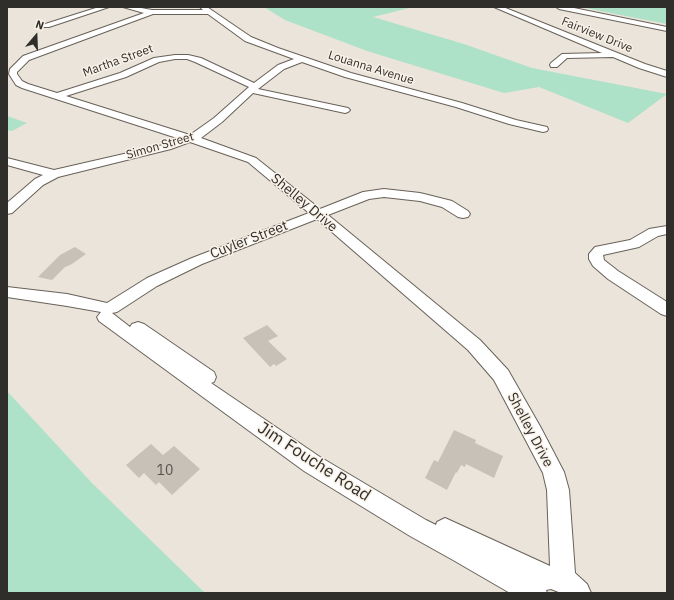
<!DOCTYPE html>
<style>
body{margin:0}
#map{position:relative;width:674px;height:600px;overflow:hidden;background:#ebe4da;font-family:"IBM Plex Sans",sans-serif}
canvas{display:block}
.frame{position:absolute;inset:0;border:8px solid #302e2a;pointer-events:none}
.north{position:absolute;left:16px;top:16px;width:40px;height:40px;-webkit-text-stroke:3px #f8f1e7;paint-order:stroke;rotate:19deg;font-size:11px;font-weight:700;line-height:16px;text-align:center;color:#302e2a}
.north::after{content:'';display:block;margin:auto;width:14px;height:18px;background:#302e2a;clip-path:polygon(50% 0,100% 100%,50% 72%,0 100%)}
</style>
<div id="map">
<canvas width="674" height="600"></canvas>
<div class="frame"></div>
<div class="north">N</div>
</div>
<script>
const ctx = document.querySelector('canvas').getContext('2d');
ctx.lineJoin = 'round';
function fill(path, color) {
  ctx.fillStyle = color;
  ctx.fill(path, 'evenodd');
}
function shape(rows) {
  const path = new Path2D();
  for (const r of rows) {
    path.moveTo(r[0], r[1]);
    for (let i = 2; i < r.length; i += 2) path.lineTo(r[i], r[i + 1]);
  }
  return path;
}
function strokePath(path, color, width, dash) {
  ctx.strokeStyle = color;
  ctx.lineWidth = width;
  ctx.lineCap = dash ? 'butt' : 'round';
  ctx.setLineDash(dash || []);
  ctx.stroke(path);
}
function drawText(font, color, halo, rows, align = 'center') {
  ctx.font = font + ' "IBM Plex Sans",sans-serif';
  ctx.lineWidth = 3;
  ctx.setLineDash([]);
  ctx.textBaseline = 'middle';
  ctx.strokeStyle = halo;
  ctx.fillStyle = color;
  for (const [text, x, y, turn = 0] of rows) {
    ctx.save();
    ctx.translate(x, y);
    ctx.rotate((+turn || 0) * Math.PI / 180);
    ctx.textAlign = isNaN(turn) ? turn : align;
    if (halo) ctx.strokeText(text, 0, 0);
    ctx.fillText(text, 0, 0);
    ctx.restore();
  }
}
const green = shape([
 [264,7,407,7,409,8,373,17,464,44,532,68,667,94,628,123,539,87,504,93,367,51,285,20],
 [581,7,667,7,667,24,615,14],
 [7,116,27,123,12,131,7,130],
 [7,391,92,483,205,593,7,593]
]);
const building = shape([
 [75,247,86,254,72,264,65,267,52,280,38,277,60,255],
 [267,325,278,336,268,341,287,359,276,366,274,364,270,367,243,338],
 [454,430,476,440,475,443,503,456,494,478,466,464,465,467,461,465,457,473,456,472,447,490,425,478,434,460,438,462],
 [151,444,163,455,174,446,200,469,172,495,159,482,156,485,144,473,139,478,126,465]
]);
const minor = shape([
 [99,7,109,7,49,27,43,27,42,25,99,7],
 [123,7,136,7,152,10,203,10,200,7,207,7,251,37,278,48,351,73,462,103,516,120,547,127,548,129,547,131,543,132,509,124,456,107,345,77,302,62,284,69,258,89,348,108,350,110,348,112,345,113,253,93,222,122,201,138,256,158,320,209,363,192,384,189,420,193,452,201,468,211,470,214,468,217,463,218,458,217,442,207,420,201,384,197,369,199,328,215,480,340,508,370,541,428,564,472,569,490,575,573,587,584,591,593,561,593,551,589,546,590,547,593,510,593,453,560,410,536,304,471,99,321,97,317,101,312,67,306,7,297,7,287,67,294,107,303,147,278,192,258,309,213,248,162,190,142,171,149,58,177,43,185,12,213,7,214,7,203,35,179,43,175,7,165,7,158,54,170,163,145,180,139,22,88,16,85,9,74,10,69,23,56,144,13,123,7],
 [153,14,208,14,245,41,294,59,278,65,254,83,201,58,188,55,175,55,154,58,120,73,57,93,28,84,22,81,17,74,17,72,29,60,153,14],
 [175,59,187,59,195,62,249,87,214,118,190,135,66,96,126,77,159,62,175,59],
 [317,219,468,350,494,380,543,473,547,490,550,566,445,518,437,522,436,525,426,520,320,457,211,383,214,382,216,377,214,372,144,324,138,322,132,324,130,327,112,313,117,312,157,286,202,264,317,219],
 [494,7,503,7,645,64,667,71,667,77,639,68,613,57,567,58,557,67,551,67,550,65,551,63,562,54,602,53,494,7],
 [556,7,569,7,667,27,667,31,559,9,556,7],
 [667,226,667,234,658,236,639,247,603,255,604,260,618,271,667,302,667,316,661,314,608,279,593,266,589,259,589,254,595,247,630,240,649,229,667,226]
]);
const farStreetnames = [
 ["Fairview Drive",597,35,22],
 ["Martha Street",118,61,-20],
 ["Louanna Avenue",371,68,17],
 ["Simon Street",160,146,-16]
];
const streetNames = [
 ["Shelley Drive",304,203,40],
 ["Cuyler Street",249,240,-21],
 ["Shelley Drive",530,430,62]
];
const nearNumbernames = [
 ["10",165,471]
];
const nearStreetnames = [
 ["Jim Fouche Road",314,462,33]
];
fill(green, '#aee2c8');
fill(building, '#c8c1b7');
strokePath(minor, '#686159', 2);
fill(minor, '#fff');
drawText('12px', '#302e2a', '#f8f1e7', farStreetnames);
drawText('14px', '#302e2a', '#f8f1e7', streetNames);
drawText('14px', '#56534d', null, nearNumbernames);
drawText('17px', '#302e2a', '#f8f1e7', nearStreetnames);
</script>
